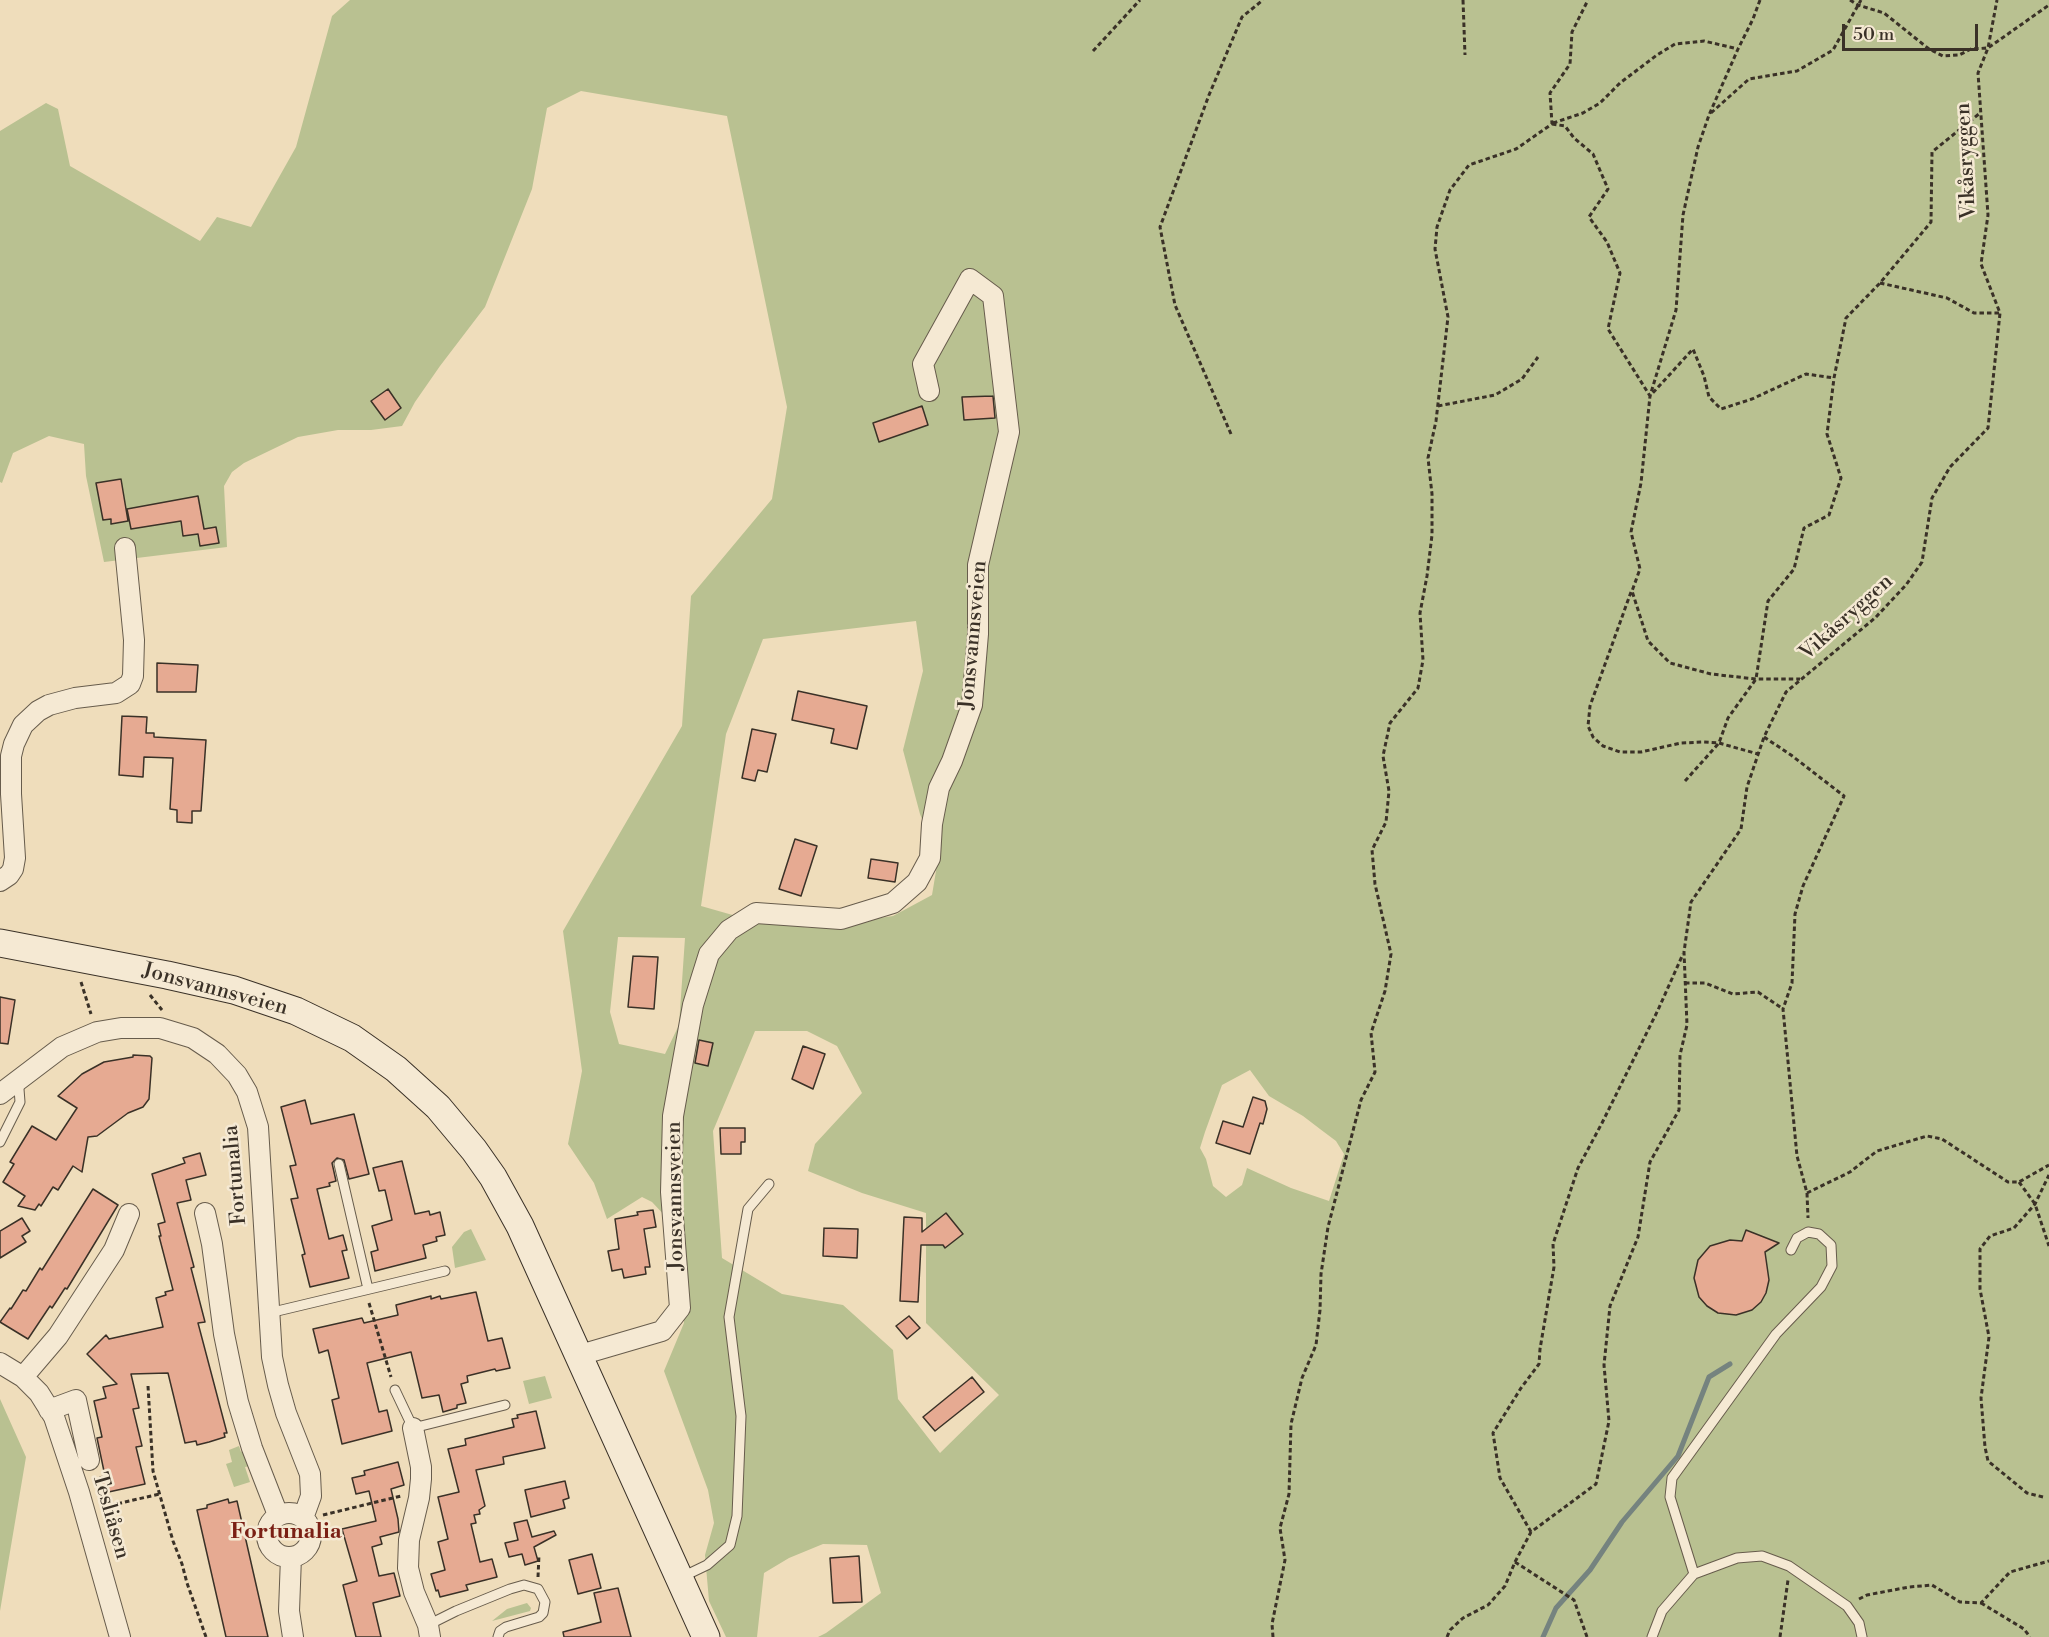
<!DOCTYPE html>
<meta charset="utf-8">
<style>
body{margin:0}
#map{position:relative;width:2049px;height:1637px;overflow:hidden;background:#efddbb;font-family:"Libre Bodoni",serif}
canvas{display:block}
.scale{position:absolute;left:1842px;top:24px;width:136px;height:27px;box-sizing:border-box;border:3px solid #3a3127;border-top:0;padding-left:8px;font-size:18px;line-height:21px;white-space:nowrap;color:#3a3127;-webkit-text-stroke:4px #f5e9d3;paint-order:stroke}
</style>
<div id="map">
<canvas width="2049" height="1637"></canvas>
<div class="scale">50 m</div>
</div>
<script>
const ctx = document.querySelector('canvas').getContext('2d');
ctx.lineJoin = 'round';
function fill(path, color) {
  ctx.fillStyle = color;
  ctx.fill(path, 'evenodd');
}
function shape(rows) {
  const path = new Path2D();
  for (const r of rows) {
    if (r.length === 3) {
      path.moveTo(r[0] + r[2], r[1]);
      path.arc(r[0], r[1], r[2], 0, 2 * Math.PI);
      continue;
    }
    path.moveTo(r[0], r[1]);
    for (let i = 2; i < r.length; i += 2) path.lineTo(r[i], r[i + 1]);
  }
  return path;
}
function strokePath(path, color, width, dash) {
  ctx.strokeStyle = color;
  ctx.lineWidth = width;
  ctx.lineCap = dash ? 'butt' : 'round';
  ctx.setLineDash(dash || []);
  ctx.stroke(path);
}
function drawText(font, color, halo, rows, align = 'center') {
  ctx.font = font + ' "Libre Bodoni",serif';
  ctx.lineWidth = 5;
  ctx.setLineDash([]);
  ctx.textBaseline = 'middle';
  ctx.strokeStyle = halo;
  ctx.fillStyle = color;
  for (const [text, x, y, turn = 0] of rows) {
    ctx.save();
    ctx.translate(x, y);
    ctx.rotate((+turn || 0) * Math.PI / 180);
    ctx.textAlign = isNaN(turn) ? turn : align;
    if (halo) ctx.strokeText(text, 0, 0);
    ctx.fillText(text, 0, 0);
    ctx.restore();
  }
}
const green = shape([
 [350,0,2049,0,2049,1637,818,1637,826,1633,881,1593,867,1545,823,1544,789,1558,764,1573,757,1637,726,1637,709,1601,705,1555,714,1523,708,1490,664,1371,684,1323,682,1234,652,1202,642,1197,607,1219,594,1183,568,1144,582,1071,563,931,682,726,691,596,772,499,787,407,727,116,581,91,547,108,532,189,485,307,440,366,415,402,402,426,371,430,338,430,298,437,244,463,232,472,224,486,227,547,104,562,86,476,84,444,49,436,13,453,2,483,0,482,0,131,46,103,58,109,70,166,200,241,217,217,251,227,296,147,332,16],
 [916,621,923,671,903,750,920,814,938,859,932,895,893,916,813,928,757,922,701,906,726,734,763,639],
 [618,937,685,938,679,1025,665,1054,619,1044,610,1012],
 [755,1031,807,1031,837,1046,862,1093,815,1144,808,1171,862,1193,926,1213,926,1323,999,1395,940,1453,898,1399,893,1350,843,1305,782,1294,722,1258,713,1131],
 [1250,1070,1269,1096,1303,1116,1320,1129,1336,1141,1344,1154,1329,1201,1291,1188,1247,1168,1242,1185,1226,1197,1213,1186,1206,1159,1200,1148,1205,1132,1222,1085],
 [471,1229,486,1260,455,1268,452,1247,464,1232],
 [545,1376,552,1398,529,1404,523,1381],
 [0,1399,26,1457,0,1611],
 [239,1446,241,1452,252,1448,259,1464,245,1467,250,1482,234,1487,226,1464,232,1462,229,1450],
 [527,1603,531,1608,530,1611,492,1621,507,1609]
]);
const stream = shape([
 [1543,1637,1556,1608,1590,1570,1622,1522,1678,1456,1709,1377,1730,1364]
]);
const building = shape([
 [388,389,401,408,385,420,371,401,388,389],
 [993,396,995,418,964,420,962,397,993,396],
 [922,406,928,425,879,442,873,423,922,406],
 [121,479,128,521,111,524,111,519,103,520,96,483,121,479],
 [198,496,204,529,216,527,219,543,200,546,198,534,183,536,181,521,131,529,127,509,198,496],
 [157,663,198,665,196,692,157,692,157,663],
 [798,691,867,706,857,749,831,743,834,729,792,720,798,691],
 [122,716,147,717,146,733,154,733,154,737,206,740,201,811,192,811,192,823,177,822,177,810,170,809,173,758,144,757,143,777,119,775,122,716],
 [752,729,776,734,767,772,758,770,755,781,742,778,752,729],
 [795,839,817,846,801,896,779,889,795,839],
 [871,859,898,863,895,882,868,878,871,859],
 [633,956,658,957,654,1009,628,1007,633,956],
 [0,997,15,1000,8,1044,0,1043,0,997],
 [699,1040,713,1043,708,1066,695,1063,699,1040],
 [803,1046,825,1054,813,1089,792,1079,803,1046],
 [133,1055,150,1056,152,1058,149,1099,143,1107,128,1113,97,1136,88,1137,82,1172,73,1166,58,1190,53,1187,41,1206,39,1204,35,1210,18,1206,25,1196,3,1182,14,1164,10,1162,32,1126,56,1140,77,1108,58,1096,82,1074,104,1062,133,1057,133,1055],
 [1253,1097,1265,1101,1267,1109,1263,1124,1260,1123,1250,1154,1216,1143,1223,1121,1243,1127,1253,1097],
 [305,1100,311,1124,354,1114,369,1174,349,1179,344,1160,337,1158,332,1163,336,1181,329,1183,330,1186,317,1189,329,1239,343,1235,347,1250,342,1251,349,1278,310,1287,302,1255,305,1254,291,1199,298,1198,290,1166,296,1165,281,1107,305,1100],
 [720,1128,745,1128,745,1142,741,1142,741,1154,721,1154,720,1128],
 [200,1153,206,1175,186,1180,191,1200,177,1203,194,1267,191,1268,205,1322,198,1323,227,1433,224,1433,225,1437,209,1442,197,1445,196,1441,185,1443,168,1373,131,1374,139,1408,133,1409,142,1446,136,1447,145,1484,104,1493,100,1477,105,1476,97,1438,102,1437,94,1401,106,1398,103,1387,117,1384,87,1354,106,1335,109,1339,163,1327,156,1298,166,1295,165,1292,173,1290,159,1236,161,1236,158,1224,165,1222,152,1174,185,1163,183,1158,200,1153],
 [402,1161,415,1214,429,1211,430,1215,440,1212,445,1235,436,1237,437,1241,423,1245,426,1258,375,1271,371,1252,378,1250,372,1226,392,1220,385,1190,379,1191,373,1168,402,1161],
 [93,1189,118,1205,67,1289,65,1288,52,1308,50,1306,28,1339,0,1322,10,1308,11,1309,23,1290,26,1291,40,1268,42,1270,93,1189],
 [653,1210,656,1227,644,1229,650,1267,645,1267,646,1274,624,1278,622,1269,612,1271,608,1251,619,1249,615,1219,638,1215,637,1212,653,1210],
 [946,1213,963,1234,945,1248,943,1245,921,1245,918,1302,900,1301,904,1217,922,1218,922,1232,946,1213],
 [22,1218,30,1231,22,1236,26,1242,0,1258,0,1231,22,1218],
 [824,1228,858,1229,857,1258,823,1256,824,1228],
 [1746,1230,1779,1243,1765,1252,1769,1280,1766,1293,1761,1302,1752,1310,1736,1315,1718,1313,1707,1306,1699,1297,1694,1278,1698,1260,1710,1246,1730,1240,1742,1241,1746,1230],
 [476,1292,488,1341,502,1338,510,1368,496,1371,495,1369,467,1376,468,1382,461,1384,466,1403,457,1405,457,1408,443,1412,439,1395,422,1398,411,1352,367,1363,379,1412,387,1410,392,1431,342,1444,332,1400,339,1398,328,1350,319,1353,313,1329,362,1318,364,1323,398,1315,396,1305,431,1296,431,1299,440,1296,441,1299,476,1292],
 [909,1316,920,1328,907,1339,896,1326,909,1316],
 [972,1377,984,1392,935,1431,923,1417,972,1377],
 [536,1411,545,1448,503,1457,504,1464,476,1470,485,1506,479,1510,480,1514,474,1515,476,1523,471,1524,480,1562,492,1559,497,1577,466,1585,468,1590,440,1597,438,1590,436,1591,431,1574,445,1570,438,1542,448,1539,438,1497,459,1492,448,1449,466,1445,465,1439,514,1427,512,1419,518,1418,517,1415,536,1411],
 [398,1462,404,1485,391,1489,398,1519,399,1532,380,1537,382,1544,372,1547,379,1576,394,1573,400,1596,373,1603,381,1637,356,1637,343,1585,357,1581,342,1529,376,1521,369,1491,356,1494,352,1478,365,1475,364,1471,398,1462],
 [565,1481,569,1498,563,1500,565,1508,531,1517,525,1490,565,1481],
 [228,1499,229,1503,237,1501,268,1637,226,1637,197,1510,207,1508,207,1505,228,1499],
 [527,1520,532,1537,554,1531,556,1535,534,1547,538,1561,525,1565,522,1554,509,1557,505,1543,518,1540,514,1523,527,1520],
 [592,1554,601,1588,578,1594,569,1560,592,1554],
 [859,1556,862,1602,833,1603,830,1558,859,1556],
 [618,1588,631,1637,564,1637,563,1632,601,1622,594,1593,618,1588]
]);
const path = shape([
 [1463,0,1465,55],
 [1760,0,1753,19,1738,49,1709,115,1698,147,1683,215,1676,310,1650,396,1641,483,1631,532,1640,569,1632,591,1648,641,1670,663,1711,674,1756,679,1800,679],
 [1850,0,1858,5,1884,13,1929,49,1943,56,1959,55,1971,49,1988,48,2049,5],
 [1093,51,1140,0],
 [1711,113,1749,79,1797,71,1833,50,1861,0],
 [1553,123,1583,113,1600,103,1620,83,1657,55,1675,44,1704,41,1738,49],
 [1552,124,1565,126,1574,138,1593,154,1608,189,1589,217,1607,242,1620,273,1608,329,1650,396,1693,349,1704,376,1709,397,1721,409,1752,399,1806,374,1834,378],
 [1880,283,1947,298,1974,313,1999,313],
 [1438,406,1495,395,1522,379,1538,357],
 [1231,434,1175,305,1160,227,1209,95,1242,17,1263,0],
 [1631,592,1590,706,1588,726,1593,737,1603,746,1620,752,1641,752,1681,743,1703,742,1719,743,1758,754],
 [1764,737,1791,755,1844,796,1803,886,1795,914,1792,983,1783,1009,1797,1156,1807,1193,1808,1218],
 [1685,781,1719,743,1728,718,1756,679,1768,601,1794,569,1804,528,1829,515,1841,478,1827,434,1834,378,1846,318,1880,283,1931,222,1932,152,1980,113],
 [81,982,91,1014],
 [1685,983,1705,983,1733,994,1758,992,1783,1009],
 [150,995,162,1010],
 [2019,1182,2035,1204,2049,1246],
 [1807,1193,1850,1172,1877,1151,1927,1136,1942,1139,2008,1182,2019,1182,2049,1165],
 [369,1303,391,1377],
 [148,1386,153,1471,173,1541,182,1564,187,1583,206,1637],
 [2043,1497,2027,1493,1988,1461,1985,1447,1981,1398,1989,1337,1980,1289,1980,1249,1990,1236,2014,1228,2035,1204,2049,1175],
 [103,1507,160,1494],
 [323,1515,401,1496],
 [1531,1532,1500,1478,1493,1433,1521,1388,1539,1364,1540,1349,1554,1267,1553,1244,1578,1168,1602,1123,1658,1010,1683,954],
 [1515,1562,1574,1600,1587,1637],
 [538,1577,539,1555],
 [1859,1599,1867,1595,1909,1587,1932,1585,1960,1602,1981,1603,2010,1572,2049,1561],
 [1981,1603,2024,1629,2030,1637],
 [1273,1637,1272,1624,1285,1560,1280,1528,1289,1494,1291,1424,1302,1378,1316,1345,1320,1310,1321,1274,1328,1227,1361,1100,1375,1072,1371,1033,1385,991,1391,954,1375,884,1372,850,1386,822,1389,791,1383,756,1390,723,1418,688,1423,660,1420,613,1427,576,1432,535,1432,494,1428,458,1436,421,1448,317,1435,249,1437,227,1450,190,1469,165,1516,149,1552,124,1550,93,1570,64,1572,32,1588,0],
 [1447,1637,1450,1630,1463,1618,1488,1605,1505,1586,1515,1562,1531,1532,1596,1484,1609,1421,1604,1365,1610,1306,1638,1237,1650,1162,1679,1110,1680,1055,1687,1025,1684,952,1691,902,1741,829,1747,787,1764,737,1786,692,1875,618,1906,585,1922,562,1932,498,1950,467,1988,428,2000,313,1981,264,1988,215,1978,73,1988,48,1997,0],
 [1780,1637,1788,1580]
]);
const service = shape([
 [0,1142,20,1102,19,1089,15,1083],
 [339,1164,368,1289],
 [269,1313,445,1271],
 [395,1390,413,1428,505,1405],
 [1694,1574,1670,1497,1672,1478,1776,1334,1821,1287,1832,1266,1831,1245,1819,1234,1808,1232,1797,1238,1791,1250],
 [682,1577,707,1565,730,1545,737,1516,741,1416,729,1317,748,1209,769,1184],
 [428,1625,456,1611,510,1589,524,1585,538,1589,545,1602,543,1613,539,1617,506,1627,500,1631,498,1637],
 [1652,1637,1662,1611,1694,1574,1737,1558,1762,1556,1789,1566,1847,1606,1859,1623,1862,1637]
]);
const minor = shape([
 [0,881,9,875,13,869,15,858,11,794,11,756,14,744,23,725,38,711,49,705,75,698,116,693,130,684,133,676,134,640,125,548],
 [0,1094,62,1047,97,1032,121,1028,160,1028,193,1038,217,1054,237,1075,247,1092,258,1127,272,1357,278,1385,286,1413,310,1474,311,1496,303,1518],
 [205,1213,212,1244,224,1334,238,1402,252,1448,278,1515],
 [580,1355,662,1331,680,1308,671,1192,673,1116,693,1005,709,954,729,930,756,913,841,919,893,903,917,882,930,858,932,824,939,788,952,761,972,705,978,634,978,565,1009,432,993,296,970,279,923,364,929,391],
 [0,1363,23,1377,39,1393,54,1417,79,1492,120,1637],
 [23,1377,58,1336,114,1250,129,1214],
 [49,1410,76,1400,89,1460],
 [413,1428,421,1467,421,1479,419,1498,409,1540,408,1568,414,1592,428,1625,430,1637],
 [289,1535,22],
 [291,1557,289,1611,293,1637]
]);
const secondary = shape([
 [0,943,167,975,234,990,296,1011,352,1038,396,1069,438,1107,474,1150,493,1177,520,1226,706,1637]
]);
const streetNames = [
 ["Vikåsryggen",1967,161,-93],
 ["Vikåsryggen",1847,618,-42],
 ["Jonsvannsveien",974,635,-85],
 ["Jonsvannsveien",215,990,15],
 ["Fortunalia",236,1175,-95],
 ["Jonsvannsveien",676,1196,-91],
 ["Tesliåsen",110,1516,74]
];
const neighbourhoodNames = [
 ["Fortunalia",286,1533]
];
fill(green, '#b9c191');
strokePath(stream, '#75837f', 5);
fill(building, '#e6aa92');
strokePath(building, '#3a3127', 1.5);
strokePath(service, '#675c4c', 11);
strokePath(minor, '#675c4c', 22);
strokePath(secondary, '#3a3127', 29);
strokePath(path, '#3a3127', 3, [4.5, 3]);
strokePath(service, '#f5e9d3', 9);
strokePath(minor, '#f5e9d3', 20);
strokePath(secondary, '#f5e9d3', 27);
drawText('21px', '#3a3127', '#f5e9d3', streetNames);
drawText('bold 22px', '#7a1f14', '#f5e9d3', neighbourhoodNames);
</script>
